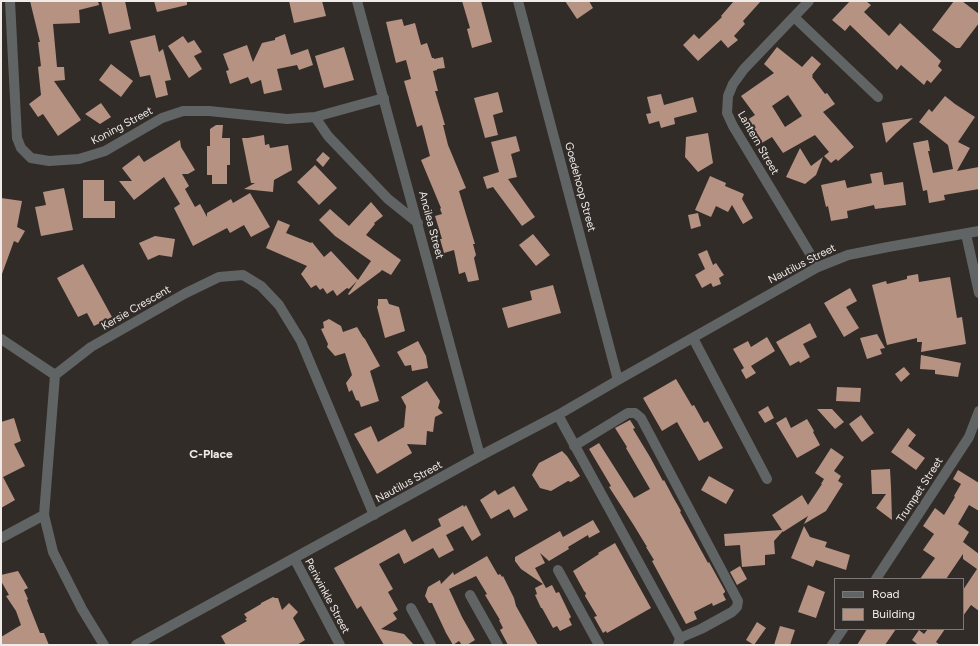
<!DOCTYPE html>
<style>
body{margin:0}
#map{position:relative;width:980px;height:646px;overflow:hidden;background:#322c29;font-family:Figtree,sans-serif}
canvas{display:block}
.frame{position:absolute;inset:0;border:2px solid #efebe9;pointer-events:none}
.legend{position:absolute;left:834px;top:578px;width:130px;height:52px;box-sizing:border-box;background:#322c29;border:1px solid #7e7876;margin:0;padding:5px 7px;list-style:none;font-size:12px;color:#efebe9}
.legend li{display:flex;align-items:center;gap:8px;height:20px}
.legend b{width:20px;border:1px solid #7e7876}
</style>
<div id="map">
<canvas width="980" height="646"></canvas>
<div class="frame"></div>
<ul class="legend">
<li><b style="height:5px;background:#616465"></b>Road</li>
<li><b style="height:11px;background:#b69282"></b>Building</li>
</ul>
</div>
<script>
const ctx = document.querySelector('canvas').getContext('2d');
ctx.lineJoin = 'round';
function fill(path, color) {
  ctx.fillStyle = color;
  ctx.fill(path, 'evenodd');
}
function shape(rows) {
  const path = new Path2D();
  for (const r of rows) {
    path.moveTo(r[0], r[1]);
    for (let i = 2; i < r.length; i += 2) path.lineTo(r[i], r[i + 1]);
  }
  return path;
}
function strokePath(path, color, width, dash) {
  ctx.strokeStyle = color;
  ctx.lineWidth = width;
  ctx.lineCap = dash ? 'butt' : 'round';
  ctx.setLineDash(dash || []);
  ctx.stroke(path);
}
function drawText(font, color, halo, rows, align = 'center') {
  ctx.font = font + ' Figtree,sans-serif';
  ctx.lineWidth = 4;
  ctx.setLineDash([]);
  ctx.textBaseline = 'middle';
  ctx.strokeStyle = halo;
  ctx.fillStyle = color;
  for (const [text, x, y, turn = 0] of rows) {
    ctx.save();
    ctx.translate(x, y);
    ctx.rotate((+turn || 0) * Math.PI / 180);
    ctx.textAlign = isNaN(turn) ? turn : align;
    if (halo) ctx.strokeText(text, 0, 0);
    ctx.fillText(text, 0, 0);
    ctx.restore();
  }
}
const building = shape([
 [30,1,98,1,99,5,79,10,80,23,53,24,57,67,64,67,65,80,54,81,81,120,58,136,43,114,38,117,29,104,41,95,38,67,41,66,38,42,40,42],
 [101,1,125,1,131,29,109,34],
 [154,1,187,1,187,5,157,12],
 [289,1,322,1,326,16,294,23],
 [462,1,481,1,492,42,472,48,467,29,470,28],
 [565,1,589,1,593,8,577,19],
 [734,1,761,1,743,21,745,24,734,36,738,40,728,48,721,40,698,61,683,45,694,34,699,39,722,17,721,16],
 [850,1,866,1,871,5,864,12,889,36,900,23,941,61,938,66,942,70,931,83,927,80,924,85,901,65,897,70,850,25,845,31,832,20],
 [954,1,962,1,979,14,979,23,960,48,956,48,932,30],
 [402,19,404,26,415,23,421,45,427,43,432,58,434,58,434,59,443,57,445,68,437,69,437,70,433,71,438,91,435,91,445,125,443,125,448,145,466,188,459,191,475,244,473,244,476,255,474,258,479,280,468,282,465,272,459,274,454,250,444,253,440,239,442,239,435,216,442,214,440,209,441,208,421,160,430,156,422,125,417,127,404,81,411,79,406,60,396,63,386,22],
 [285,34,291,55,308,49,313,65,299,70,297,65,277,69,282,90,264,94,261,80,251,84,248,77,230,84,226,71,229,70,223,54,247,45,253,62,262,43,275,40,275,38],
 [155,35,159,52,163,49,171,80,165,81,168,95,156,98,150,75,140,77,130,41],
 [183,36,188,43,194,40,202,52,194,56,202,69,189,78,168,46],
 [344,47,354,80,324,88,315,56],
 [777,47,802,67,812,56,821,64,812,75,813,76,812,77,825,94,827,93,835,104,823,112,854,147,838,161,836,159,831,163,824,156,829,152,815,135,783,153,772,137,760,144,754,134,755,133,747,120,755,115,741,96,774,73,764,64],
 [788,95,802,116,785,127,772,106],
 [111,64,133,81,121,97,99,80],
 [498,92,503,112,493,115,498,135,485,138,474,98],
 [661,94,664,105,693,97,697,112,674,118,675,124,661,128,659,121,649,124,646,114,651,113,647,97],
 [945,96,955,104,975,117,958,142,970,148,957,171,979,167,979,189,944,195,945,200,929,203,927,190,923,191,913,143,928,140,930,151,928,151,933,173,953,169,948,145,919,122,929,109,932,112],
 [101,103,111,117,100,124,85,114],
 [913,118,896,133,886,143,882,123],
 [216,125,223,125,222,138,230,138,230,165,227,165,227,184,212,184,212,175,207,175,207,146,210,146,210,129],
 [708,133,713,163,698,172,685,157,686,137],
 [264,135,265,145,269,144,270,148,288,145,292,170,274,180,273,192,244,189,255,183,251,183,242,138,248,138],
 [516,136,520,151,511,154,517,177,508,179,535,217,522,226,493,187,487,189,483,177,499,172,491,142],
 [180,140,181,147,195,170,188,174,182,174,189,186,185,189,195,207,200,204,207,217,207,213,231,199,233,203,250,193,270,227,251,237,244,225,230,233,227,228,193,246,174,208,180,204,164,177,134,200,119,181,132,181,122,168,139,155,144,162],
 [800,148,811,166,823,157,816,175,805,184,786,177],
 [323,152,330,158,323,167,316,160],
 [315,165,337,188,319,205,297,182],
 [882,172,884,185,903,182,906,205,875,209,874,205,847,211,848,218,831,221,828,206,826,207,821,185,845,180,847,188,872,183,870,174],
 [710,176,726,183,725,186,744,194,742,199,753,218,743,224,732,205,728,212,716,206,711,217,695,210],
 [83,180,104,180,104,201,115,201,115,218,83,218],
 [64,188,73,230,41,236,35,207,46,205,43,192],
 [1,198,22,201,17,227,25,231,18,243,14,241,2,274,1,274],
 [371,202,383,216,374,223,375,224,366,235,401,260,391,275,382,270,380,272,349,295,348,294,357,281,349,289,347,288,337,296,333,290,327,294,323,288,320,290,316,285,311,288,301,274,307,266,266,248,278,220,290,225,286,233,311,243,312,242,324,257,331,251,358,280,371,261,335,236,319,220,330,209,349,226],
 [698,213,701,226,691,229,688,215],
 [533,234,550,255,536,266,519,245],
 [155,236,175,239,172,257,159,255,148,260,139,243],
 [707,250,713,265,716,263,724,275,719,278,721,284,713,287,711,283,702,288,695,275,705,269,698,254],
 [83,264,112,317,94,326,87,313,78,317,57,278],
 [918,274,919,282,950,277,957,318,962,317,966,344,921,352,922,342,917,342,917,338,887,345,872,285,886,281,887,284,907,279,907,276],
 [553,285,561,313,508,328,502,308,532,300,530,291],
 [850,288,857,301,846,307,859,328,844,337,824,303],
 [378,299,387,299,389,304,399,307,405,331,385,338,377,307,378,305],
 [329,319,341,326,343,332,357,327,363,337,365,339,380,366,370,371,379,401,361,407,359,401,356,400,352,390,349,392,346,383,352,375,345,353,335,356,327,347,328,344,321,329,324,328,323,322],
 [810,323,817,337,803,344,810,357,800,363,799,361,790,366,776,342],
 [877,334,885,348,880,349,882,354,867,359,860,338],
 [767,337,775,351,751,366,756,373,746,379,741,370,744,368,733,349,748,341,751,347],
 [418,341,426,356,428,368,412,371,411,365,405,366,397,352],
 [921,355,961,363,958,377,935,374,935,370,920,369],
 [904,367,910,374,901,382,895,374],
 [676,379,692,406,694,405,704,423,708,421,723,448,699,461,677,422,662,431,643,398],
 [427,381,440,401,438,408,443,413,435,417,433,432,427,431,426,445,407,444,412,453,377,474,354,434,371,426,378,442,404,427,406,406,401,397],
 [837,387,861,388,860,402,836,401],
 [768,406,774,418,765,423,758,412],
 [817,409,832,409,844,422,835,429],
 [861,415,874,433,862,442,849,424],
 [786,417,791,428,807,419,814,431,813,432,820,445,797,458,776,423],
 [14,418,21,441,14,444,25,466,3,477,15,500,1,508,1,422],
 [630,420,635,428,633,429,650,457,663,481,664,480,673,497,681,511,680,512,708,563,709,562,725,591,725,592,723,594,726,600,713,606,712,603,694,612,697,619,686,624,652,561,654,560,646,547,647,547,633,524,609,487,611,486,589,449,599,443,634,498,650,489,626,448,627,447,615,428],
 [908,428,916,435,908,446,925,458,916,470,891,452],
 [831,448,844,457,834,471,841,476,838,481,843,484,826,511,804,524,808,516,783,532,783,531,774,541,775,554,765,555,765,565,742,567,740,545,725,546,724,534,782,530,772,515,802,495,808,505,822,484,821,484,824,479,815,473],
 [562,451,567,456,580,476,571,482,568,481,551,491,540,488,532,475,539,463],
 [890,469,891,487,892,520,876,508,886,494,872,494,871,470],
 [958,470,979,483,979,511,969,505,958,524,969,532,963,542,979,554,979,611,971,605,963,616,963,590,977,569,963,559,963,554,946,579,920,579,935,558,923,550,934,534,923,526,935,508,944,515,955,497,954,496,961,484,953,479],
 [709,476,734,490,726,504,701,490],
 [514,486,528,510,514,518,509,509,491,519,480,500,495,490,498,495],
 [463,505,464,507,466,505,481,535,472,541,463,526,446,535,454,550,439,558,433,548,404,564,399,553,379,564,393,589,388,592,398,610,393,613,397,619,381,629,404,634,414,645,384,645,361,606,357,609,334,568,405,529,412,542,441,526,438,519],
 [593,520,600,532,589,538,588,535,568,547,569,549,549,561,540,553,545,563,535,568,546,588,552,585,556,593,559,592,571,617,569,619,572,625,560,631,557,626,553,628,542,608,541,608,535,595,537,594,535,588,543,584,521,569,515,561,515,557,560,531,563,537],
 [804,526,810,537,827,542,825,547,850,555,846,570,816,560,813,567,791,558],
 [615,543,651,608,607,633,606,631,603,633,594,617,597,616,585,596,586,593,584,591,573,571,599,554,598,553],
 [487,556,498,575,500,574,502,577,503,576,514,598,516,606,538,645,508,645,500,630,503,628,499,620,500,620,485,595,487,594,476,576,449,589,462,617,475,640,467,645,462,645,459,641,453,645,446,633,432,603,429,603,425,596,428,587,440,580,441,584,453,572,454,575],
 [740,566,747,579,737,585,730,572],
 [18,571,28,588,24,590,28,599,27,600,40,633,44,633,49,645,1,645,1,637,21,625,16,611,6,596,9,595,1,581,1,575],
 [808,585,825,592,816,618,798,612],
 [273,597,275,598,278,598,282,610,289,603,298,612,293,618,305,640,297,645,226,645,221,636,247,621,245,619,247,618,244,614,261,604,261,603],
 [757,622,766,628,754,645,746,640],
 [780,626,795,630,790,645,774,645],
 [867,629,896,629,885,645,857,645],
 [928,629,945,629,936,642,940,645,916,645,917,644,912,640,919,630,924,634]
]);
const street = shape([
 [10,1,17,138,21,148,31,158,49,161,79,159,105,151,162,118,183,111,209,111,287,119,315,117,384,98],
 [357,1,480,456],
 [518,1,618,380],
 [809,1,744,69,733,84,728,96,727,113,733,126,818,267],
 [794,17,878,97],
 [315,117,328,136,388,199,418,223],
 [966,234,979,293],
 [693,338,767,479],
 [1,339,55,375],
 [558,415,680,638,678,645],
 [574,446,628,413,635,413,641,418,738,601,737,607,732,612,701,629,680,638],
 [1,538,44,515],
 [294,558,340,645],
 [558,570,599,645],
 [876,579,969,437,979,411],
 [470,595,498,645],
 [411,608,431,645],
 [104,645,82,609,53,552,44,515,55,375,91,347,186,293,219,277,243,275,261,286,279,305,301,341,374,515],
 [136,645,480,456,558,415,618,380,818,267,848,255,888,247,979,231],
 [832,645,843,629]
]);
const streetNames = [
 ["Koning Street",122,126,-28],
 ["Lantern Street",758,143,60],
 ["Goedehoop Street",580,187,75],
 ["Ancilea Street",431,225,75],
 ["Nautilus Street",802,264,-27],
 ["Kersie Crescent",136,308,-30],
 ["Nautilus Street",409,482,-29],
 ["Trumpet Street",920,490,-57],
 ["Periwinkle Street",327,596,62]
];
const neighbourhoodNames = [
 ["C-Place",211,454]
];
fill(building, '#b69282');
strokePath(street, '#616465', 10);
drawText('11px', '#efebe9', '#322c29', streetNames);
drawText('bold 12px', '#efebe9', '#322c29', neighbourhoodNames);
</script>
